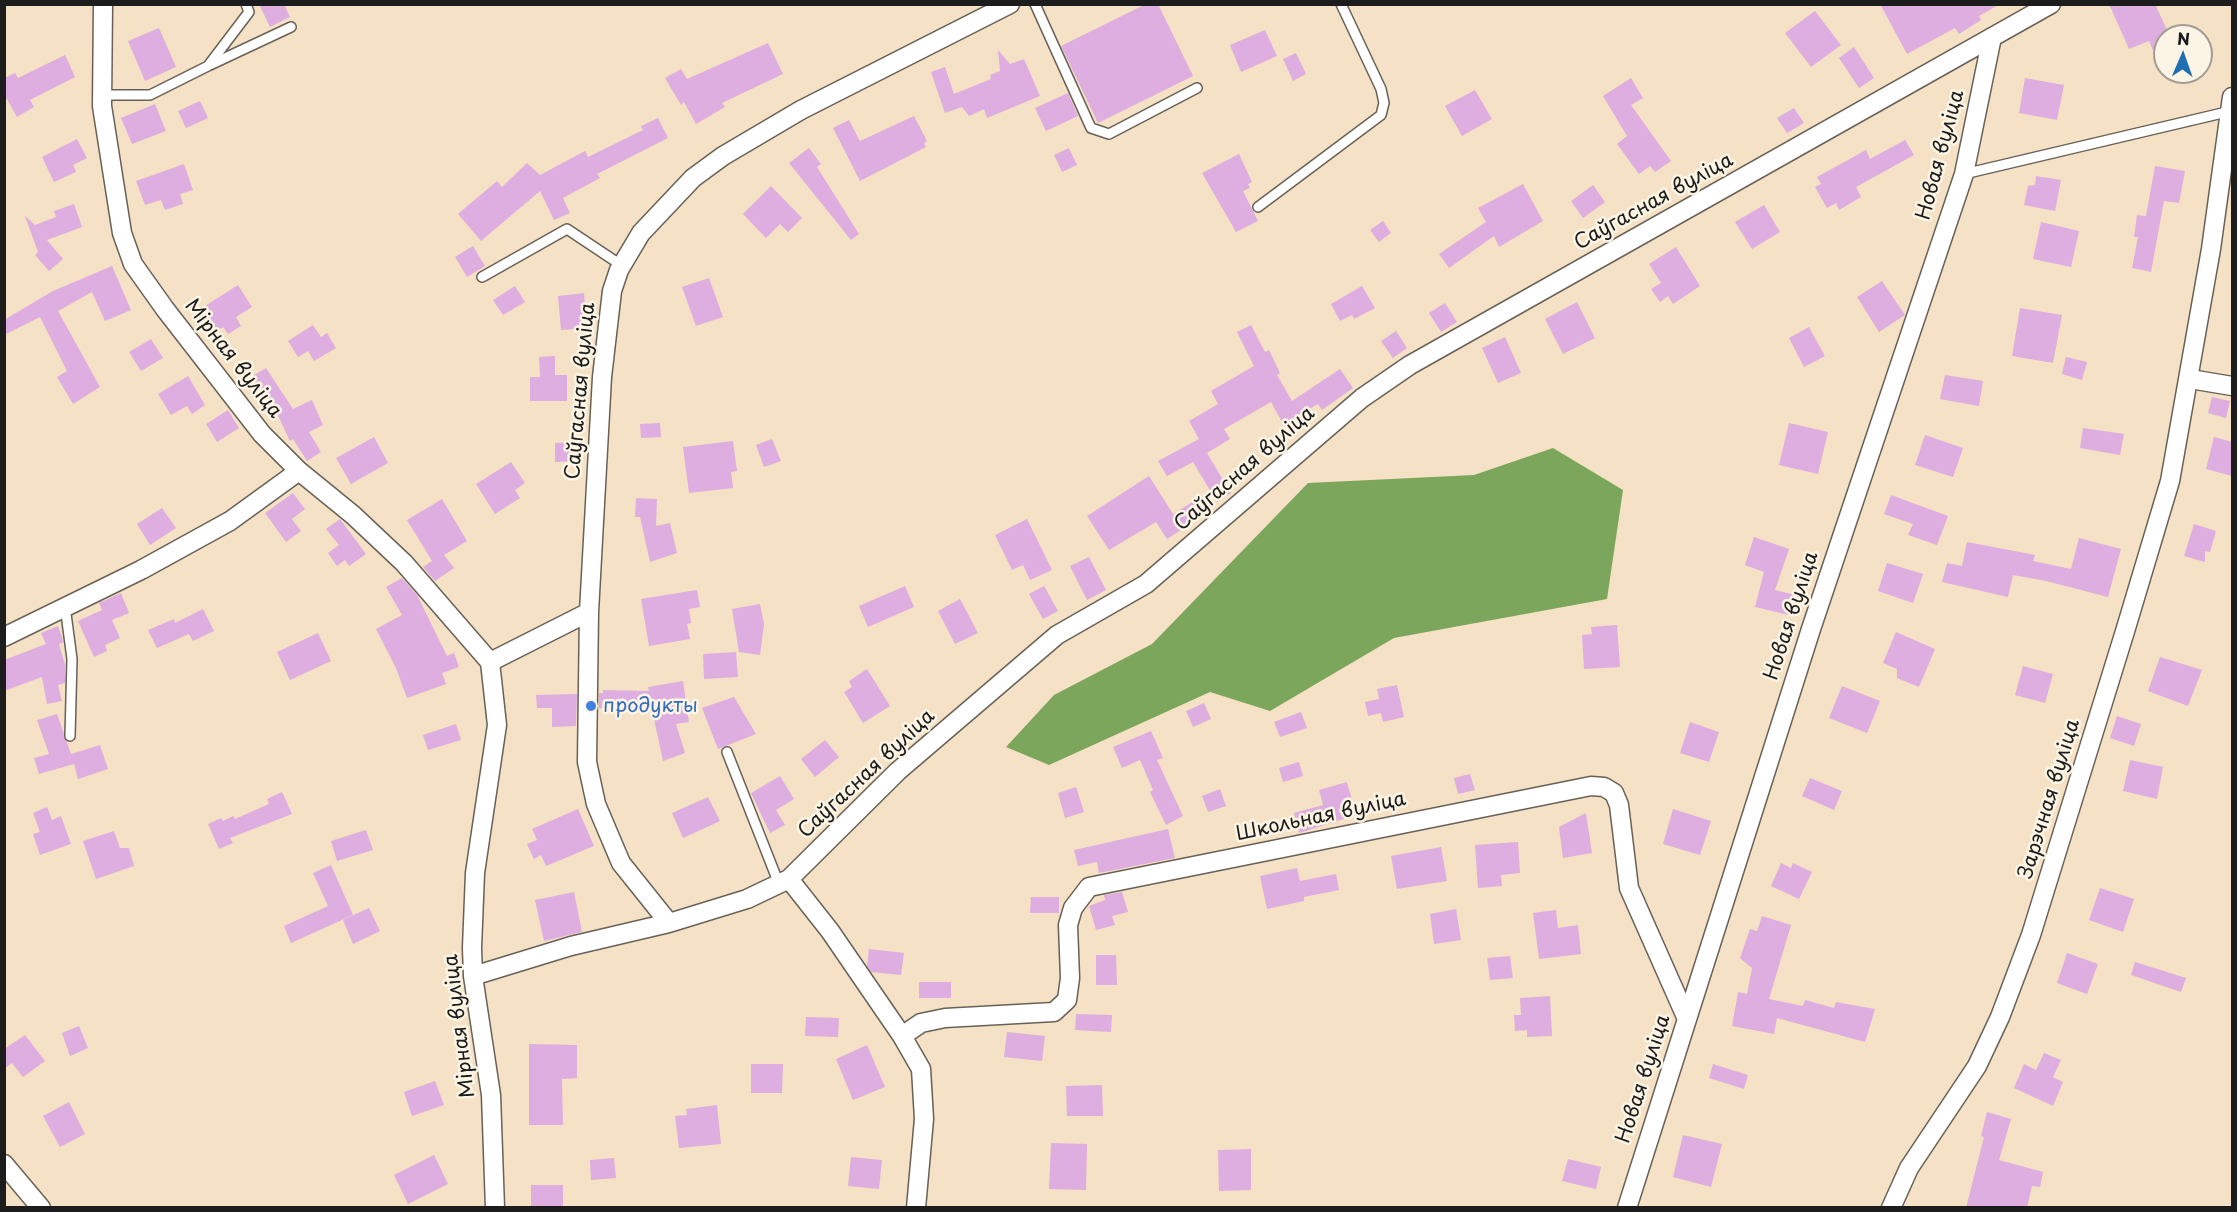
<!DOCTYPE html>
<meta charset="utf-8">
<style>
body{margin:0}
#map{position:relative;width:2237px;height:1212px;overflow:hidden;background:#f5e1c5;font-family:"Playpen Sans",sans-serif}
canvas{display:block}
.frame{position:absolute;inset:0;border:6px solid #1c1c1c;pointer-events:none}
.north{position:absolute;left:2153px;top:24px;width:60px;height:60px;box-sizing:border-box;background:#fcf5e5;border:2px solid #a29e95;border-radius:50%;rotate:2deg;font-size:16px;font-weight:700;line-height:24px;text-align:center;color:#1c1c1c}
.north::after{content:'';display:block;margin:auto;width:21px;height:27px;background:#1f6fb2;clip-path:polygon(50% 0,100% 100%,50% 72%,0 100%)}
</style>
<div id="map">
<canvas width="2237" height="1212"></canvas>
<div class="frame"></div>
<div class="north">N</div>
</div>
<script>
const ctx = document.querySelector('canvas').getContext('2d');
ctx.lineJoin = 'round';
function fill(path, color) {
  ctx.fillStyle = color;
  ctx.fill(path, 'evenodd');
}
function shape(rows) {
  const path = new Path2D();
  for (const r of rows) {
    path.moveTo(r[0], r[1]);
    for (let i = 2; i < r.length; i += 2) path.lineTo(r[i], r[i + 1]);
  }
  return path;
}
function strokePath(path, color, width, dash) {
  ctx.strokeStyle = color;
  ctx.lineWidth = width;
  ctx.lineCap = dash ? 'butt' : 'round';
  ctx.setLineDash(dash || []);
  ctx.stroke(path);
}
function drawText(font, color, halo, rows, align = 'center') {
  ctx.font = font + ' "Playpen Sans",sans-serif';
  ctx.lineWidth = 5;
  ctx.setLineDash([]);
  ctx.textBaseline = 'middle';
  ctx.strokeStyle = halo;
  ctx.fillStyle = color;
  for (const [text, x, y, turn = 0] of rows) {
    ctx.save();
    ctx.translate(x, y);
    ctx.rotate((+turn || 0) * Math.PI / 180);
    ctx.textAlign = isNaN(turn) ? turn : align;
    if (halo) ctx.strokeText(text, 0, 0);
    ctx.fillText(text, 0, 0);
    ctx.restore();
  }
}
const forest = shape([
 [1553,448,1623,490,1607,599,1394,638,1270,711,1210,692,1049,765,1006,747,1054,695,1152,644,1308,483,1474,475]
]);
const building = shape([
 [259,4,284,4,290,17,270,27],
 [1146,4,1158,4,1193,76,1098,123,1061,46],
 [1880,4,2000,4,1979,16,1981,20,1959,34,1955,28,1907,54],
 [2109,4,2155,4,2168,32,2165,33,2165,78,2149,41,2129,49],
 [1815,11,1841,45,1811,67,1785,33],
 [159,28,176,67,145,81,128,41],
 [1265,30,1277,56,1241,72,1230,45],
 [768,43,783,74,722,103,725,107,696,124,684,102,681,105,665,78,681,69,687,79],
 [1854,47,1874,78,1859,88,1839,58],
 [998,50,1010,64,1024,59,1040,96,987,118,984,109,969,116,962,107,945,113,931,72,945,67,954,94,991,79,990,75,1000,71],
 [1296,53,1306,74,1293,81,1283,59],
 [65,55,75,77,30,100,34,107,17,117,4,94,4,78,15,73,18,78],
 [1631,78,1643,98,1631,105,1671,161,1655,172,1650,166,1639,174,1617,144,1627,136,1603,96],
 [2025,78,2064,85,2057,120,2019,113],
 [1475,90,1492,119,1462,136,1445,106],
 [1068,93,1078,116,1046,131,1035,108],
 [200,101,208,118,186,128,178,111],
 [155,104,166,131,132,144,121,118],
 [1794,108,1804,123,1787,133,1777,118],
 [914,116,927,141,924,143,926,147,860,181,833,128,849,120,860,141],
 [658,118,668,138,597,174,600,178,563,198,570,213,554,220,540,191,481,241,458,214,497,181,502,187,527,163,540,175,585,151,588,157,643,130,641,126],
 [77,139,87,158,73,165,76,172,54,182,42,157],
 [1905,140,1914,155,1856,187,1861,197,1839,210,1836,203,1827,208,1815,187,1821,184,1817,177,1866,150,1870,159],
 [809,148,821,164,817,167,859,234,851,240,789,163],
 [1069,148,1077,165,1062,172,1054,155],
 [1239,154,1252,182,1248,184,1250,188,1243,191,1258,221,1236,232,1202,173],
 [184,164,193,190,180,194,183,204,165,210,161,200,145,205,136,181],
 [2155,166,2185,171,2179,203,2164,201,2151,272,2132,268,2138,237,2134,237,2137,215,2146,216],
 [2036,176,2061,180,2055,211,2024,205,2028,186,2035,185],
 [1523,184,1543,221,1499,247,1494,236,1449,268,1439,254,1486,222,1478,208],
 [1593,185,1605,202,1583,218,1571,201],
 [771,186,802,218,788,232,780,224,766,238,743,214],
 [74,204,82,227,47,240,63,259,49,271,35,255,38,252,25,216,35,225,56,217,54,211],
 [1764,205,1780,232,1752,249,1735,222],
 [1383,221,1391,233,1379,242,1370,230],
 [2041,222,2079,231,2071,267,2033,259],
 [473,246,485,266,467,277,455,257],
 [1676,247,1700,286,1673,304,1668,296,1660,302,1651,289,1661,283,1649,264],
 [112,266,131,310,105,321,92,292,58,311,100,387,73,404,57,377,67,371,40,317,4,335,4,320,53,291],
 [709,278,723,317,696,326,682,287],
 [1882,281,1905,315,1879,332,1857,297],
 [238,285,252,307,236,317,241,326,228,334,223,327,208,335,194,313],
 [515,286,525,302,503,315,493,300],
 [1362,286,1375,308,1354,319,1352,315,1340,321,1331,304],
 [584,293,587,328,561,330,558,296],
 [1577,302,1595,338,1563,354,1545,319],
 [1445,303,1457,322,1441,332,1429,313],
 [2020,308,2062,315,2053,363,2012,356],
 [313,325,321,337,327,333,336,348,314,361,308,351,298,357,288,341],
 [1251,325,1265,352,1269,350,1280,373,1277,375,1292,401,1340,369,1353,388,1322,410,1318,404,1283,424,1271,402,1224,429,1230,439,1207,453,1231,493,1217,502,1193,462,1167,476,1158,461,1199,439,1189,421,1218,404,1211,391,1254,366,1237,332],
 [1809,327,1825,356,1804,367,1789,338],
 [1396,331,1407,348,1393,358,1381,341],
 [1505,337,1521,373,1498,383,1482,348],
 [151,339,163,358,141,371,129,352],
 [555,356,555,375,567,375,567,401,530,401,530,377,540,377,539,357],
 [2066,357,2087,362,2082,380,2062,374],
 [266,368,293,409,312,400,323,425,309,432,321,452,307,461,293,439,290,441,273,405,268,409,256,391,252,393,244,381],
 [1945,375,1983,381,1979,406,1940,399],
 [188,376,205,405,192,414,187,406,171,415,158,394],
 [2212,397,2230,401,2226,418,2208,413],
 [228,410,239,428,217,442,206,424],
 [660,423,661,437,641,438,640,424],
 [1789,423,1828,432,1818,474,1779,465],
 [2083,428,2124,434,2120,455,2080,448],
 [1925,435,1963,448,1953,477,1915,465],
 [374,437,388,463,351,484,336,458],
 [2214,437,2232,442,2232,476,2206,469],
 [772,439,781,461,764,467,756,445],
 [733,441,737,471,731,472,733,488,689,493,683,447],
 [579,442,580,461,555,462,555,443],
 [511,462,525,483,515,490,520,498,495,514,476,484],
 [1149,476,1173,514,1202,496,1210,511,1167,539,1156,522,1109,550,1087,516],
 [293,493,305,509,292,519,301,531,286,542,265,513],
 [1891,495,1948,516,1937,545,1908,535,1913,524,1884,514],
 [636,498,657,499,656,526,670,523,677,553,650,562,640,517,635,517],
 [442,499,467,541,444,555,454,568,435,581,423,567,432,561,407,520],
 [162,508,176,528,150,545,137,524],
 [340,519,366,554,349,566,345,560,337,566,328,553,339,545,326,529],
 [1027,519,1052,570,1030,580,1023,565,1012,570,995,535],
 [2194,524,2216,531,2210,552,2205,551,2205,562,2184,556],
 [1754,537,1789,549,1775,590,1795,595,1789,615,1755,607,1764,572,1745,565],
 [2079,538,2121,549,2108,597,2046,581,2013,575,2008,597,1942,582,1947,563,1962,566,1967,542,2035,555,2033,561,2071,569],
 [1089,557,1106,590,1087,600,1070,566],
 [1887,563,1923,574,1913,603,1878,591],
 [402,578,417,595,447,656,454,653,459,667,442,673,446,684,407,698,396,668,376,629,402,615,386,587],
 [905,586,914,607,868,627,859,606],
 [1044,586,1058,611,1043,619,1029,594],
 [697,590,700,607,689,609,691,623,687,624,690,639,649,646,641,599],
 [121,593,129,613,112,620,120,638,105,645,107,651,94,657,78,621,102,610,99,603],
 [960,599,978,633,955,644,938,611],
 [760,604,764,624,760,655,739,652,732,609],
 [203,609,214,631,193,641,189,634,157,648,148,630,174,619,175,623],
 [1617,625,1620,667,1584,669,1582,635,1592,634,1591,627],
 [58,626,62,637,63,642,59,644,65,665,65,683,58,685,62,701,47,704,42,677,4,691,4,660,46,644,41,633],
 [1896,632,1935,649,1919,687,1897,678,1897,669,1883,663],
 [318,633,331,661,290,680,277,652],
 [736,652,738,677,704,679,703,654],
 [2160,657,2202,670,2188,706,2148,691],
 [2023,666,2053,674,2045,703,2015,695],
 [867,669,890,706,863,723,844,692,852,687,849,681],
 [683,681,689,722,676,724,685,753,663,761,652,710,599,708,599,693,603,693,603,690,649,691,648,687],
 [1397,685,1404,717,1383,722,1381,713,1368,716,1365,702,1379,699,1377,689],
 [1842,686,1880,701,1867,733,1829,718],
 [577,694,576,726,552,727,552,708,537,708,536,695],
 [734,697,756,734,718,749,702,708],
 [1204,703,1211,719,1193,727,1186,711],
 [1301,712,1307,728,1280,737,1274,722],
 [57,714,71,754,100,745,108,769,78,779,74,764,39,774,34,758,49,754,37,720],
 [2117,716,2141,724,2134,746,2110,738],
 [1690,722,1719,732,1709,762,1680,753],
 [456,724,461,740,428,750,423,735],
 [1151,731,1163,758,1157,760,1183,816,1166,825,1150,792,1153,790,1140,760,1122,768,1113,747],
 [825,740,839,757,815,777,801,759],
 [2130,760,2163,767,2157,799,2123,791],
 [1299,762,1303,776,1283,782,1279,768],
 [1470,774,1475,790,1458,794,1454,778],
 [780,776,794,799,776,810,785,825,770,833,751,793],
 [1810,778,1842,791,1834,810,1802,796],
 [1347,782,1356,815,1299,833,1294,813,1323,805,1319,790],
 [1076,787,1084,812,1065,818,1058,793],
 [1220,789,1226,806,1208,812,1202,796],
 [282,792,292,814,230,838,233,843,219,849,208,824,221,818,223,821,233,816,235,819,269,804,267,799],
 [708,797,720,821,683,838,672,813],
 [47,807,52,820,61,816,71,844,40,855,33,834,40,832,33,813],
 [578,809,594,846,546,866,541,855,534,859,527,844,537,840,532,829],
 [1673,809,1711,821,1700,855,1663,844],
 [1586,813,1592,853,1563,858,1559,827],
 [1168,829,1175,858,1099,873,1097,862,1078,866,1074,850],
 [366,830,373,850,337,861,331,841],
 [114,831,120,848,129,848,134,866,96,879,83,841],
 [1518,842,1520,873,1501,875,1502,886,1478,888,1475,845],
 [1441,847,1447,881,1397,889,1391,856],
 [1781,863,1791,868,1793,863,1812,872,1799,899,1771,886],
 [331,865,353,915,291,943,284,926,328,906,313,873],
 [1297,868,1300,881,1336,874,1339,890,1304,897,1304,901,1267,909,1260,876],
 [2100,888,2134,899,2123,932,2089,920],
 [574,892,582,932,544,941,535,900],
 [1122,892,1128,912,1112,916,1115,925,1096,930,1089,906,1105,900,1104,895],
 [1031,897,1059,897,1059,913,1030,913],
 [369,908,380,931,353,944,343,920],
 [1456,909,1461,940,1434,944,1430,914],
 [1556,910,1558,928,1578,925,1581,954,1539,959,1533,913],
 [1762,916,1791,925,1769,999,1803,1006,1805,1000,1834,1008,1836,1002,1875,1009,1865,1042,1777,1018,1774,1034,1732,1026,1738,992,1747,994,1752,968,1740,958,1750,929,1757,931],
 [869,949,904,953,901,975,871,972,867,966],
 [2067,953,2098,964,2087,994,2057,983],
 [1096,955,1116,955,1117,985,1096,985],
 [1510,956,1513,978,1490,980,1487,958],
 [2135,962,2186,978,2181,992,2131,975],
 [919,982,951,982,951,998,919,998],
 [1550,996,1552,1036,1527,1037,1527,1030,1515,1031,1514,1015,1521,1015,1520,998],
 [1076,1014,1112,1015,1111,1032,1075,1030],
 [806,1017,839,1018,838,1037,805,1036],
 [79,1026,88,1048,70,1056,62,1033],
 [1007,1032,1045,1036,1042,1061,1004,1057],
 [25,1035,45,1061,23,1077,12,1063,4,1069,4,1049],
 [529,1044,577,1045,577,1078,562,1079,563,1125,529,1125],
 [867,1045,885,1087,853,1100,836,1059],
 [2044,1053,2061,1060,2053,1077,2063,1082,2053,1106,2014,1088,2024,1064,2036,1070],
 [751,1064,783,1064,782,1093,751,1093],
 [1713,1064,1748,1075,1744,1089,1709,1078],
 [435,1081,444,1105,412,1116,404,1092],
 [1102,1085,1103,1116,1067,1116,1066,1086],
 [69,1102,85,1134,60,1147,43,1116],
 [717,1105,721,1144,679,1148,675,1116,687,1115,686,1109],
 [1987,1112,2011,1119,1999,1160,2043,1172,2040,1187,2032,1186,2027,1208,1966,1208,1984,1137,1981,1136],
 [1683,1135,1722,1144,1711,1187,1673,1177],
 [1051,1143,1087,1144,1086,1190,1049,1189],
 [1251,1149,1251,1190,1219,1191,1218,1150],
 [434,1155,448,1184,408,1204,394,1175],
 [851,1157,882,1160,879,1189,848,1186],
 [614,1158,616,1178,591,1180,590,1160],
 [1568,1159,1601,1167,1596,1189,1562,1181],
 [531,1185,563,1185,563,1208,531,1208]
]);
const lane = shape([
 [1035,4,1091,128,1109,134,1197,88],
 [210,65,291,27],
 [102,95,150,95,208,66,249,12,246,4],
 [1964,174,2231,111],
 [1258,207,1381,115,1384,103,1381,89,1341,4],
 [482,277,567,229,621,265],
 [65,606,72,659,70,736],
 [727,752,779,884]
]);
const street = shape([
 [103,4,102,106,122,233,133,264,165,309,262,434,299,471,353,515,404,563,490,662,497,725,475,873,472,948,473,976,491,1095,495,1208],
 [1010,4,801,110,723,156,693,178,641,233,619,270,612,291,602,377,589,612,587,762,596,804,621,863,669,923,747,899,789,879,898,771,1057,635,1146,584,1362,398,1410,365,2051,4],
 [2190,379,2232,386],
 [4,637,141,570,230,521,299,471],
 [490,662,589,612],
 [789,879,830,931,902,1036,921,1069,924,1119,916,1208],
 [473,976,571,946,669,923],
 [902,1036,921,1023,945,1018,1054,1012,1067,1000,1070,978,1068,925,1073,908,1089,887,1591,786,1604,787,1614,793,1619,805,1629,888,1687,1019],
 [4,1164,41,1208],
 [1627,1208,1811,629,1964,174,1992,37],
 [1891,1208,1909,1168,1977,1066,2000,1017,2031,935,2126,628,2170,481,2211,249,2232,97]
]);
const markers = [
 [591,706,6,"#3f7fe0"]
];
const streetNames = [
 ["Новая вуліца",1941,155,-75],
 ["Саўгасная вуліца",1654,202,-29],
 ["Мірная вуліца",233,359,52],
 ["Саўгасная вуліца",581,391,-85],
 ["Саўгасная вуліца",1245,469,-41],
 ["Новая вуліца",1792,616,-72],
 ["Саўгасная вуліца",867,774,-43],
 ["Зарэчная вуліца",2050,799,-73],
 ["Школьная вуліца",1321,817,-12],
 ["Мірная вуліца",460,1026,-97],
 ["Новая вуліца",1644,1079,-72]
];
const shopNames = [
 ["продукты",603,706]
];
fill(forest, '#7da65d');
fill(building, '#ddaedf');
strokePath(lane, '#686157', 12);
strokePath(street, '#686157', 21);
strokePath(lane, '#fff', 9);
strokePath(street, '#fff', 18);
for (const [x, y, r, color] of markers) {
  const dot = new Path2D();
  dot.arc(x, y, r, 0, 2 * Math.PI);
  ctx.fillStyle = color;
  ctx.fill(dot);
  strokePath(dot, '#fcf5e5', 2);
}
drawText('20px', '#1c1c1c', '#fcf5e5', streetNames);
drawText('20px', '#366cbe', '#fcf5e5', shopNames, 'left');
</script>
